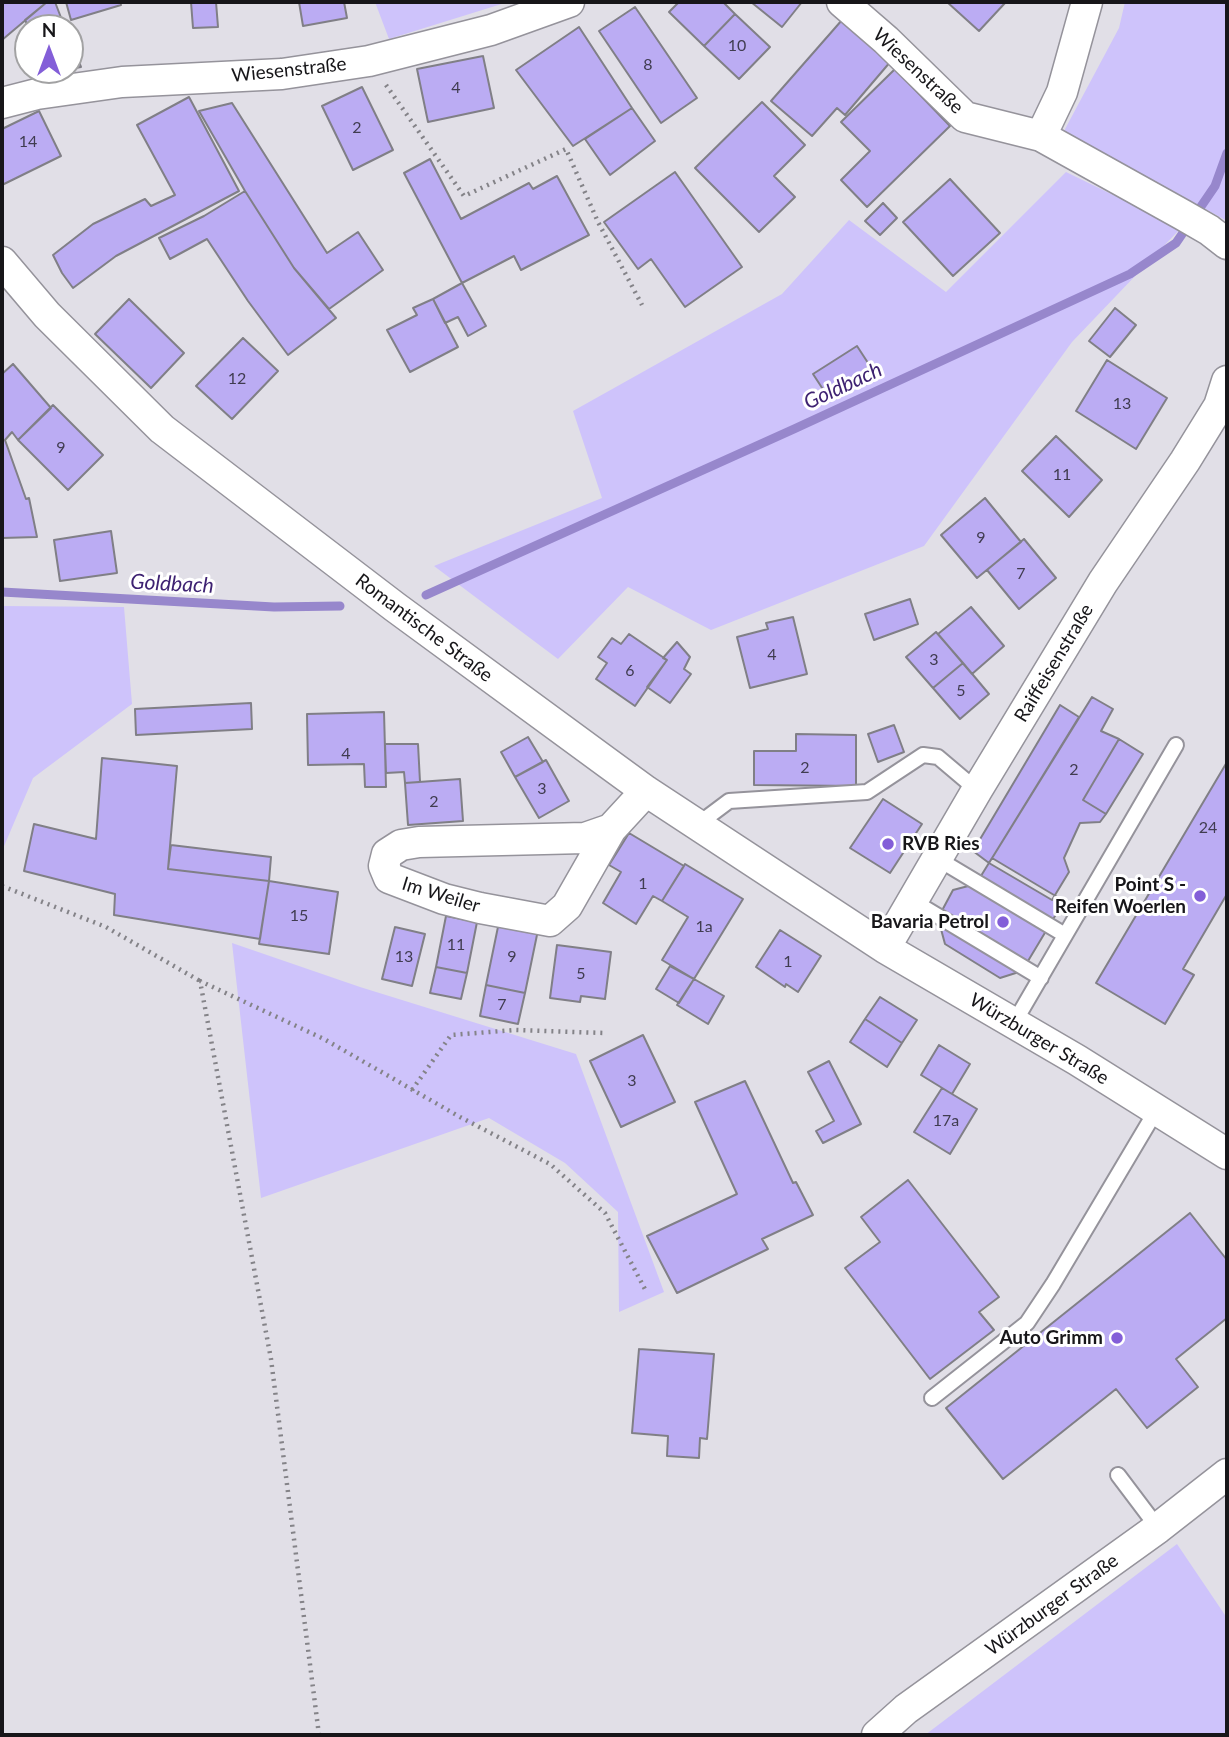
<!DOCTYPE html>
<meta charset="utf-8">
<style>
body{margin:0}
#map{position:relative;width:1229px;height:1737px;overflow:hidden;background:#e1dfe7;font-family:Lato,sans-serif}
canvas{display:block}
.frame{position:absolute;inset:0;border:4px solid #171619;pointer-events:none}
.north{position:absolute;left:14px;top:14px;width:70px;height:70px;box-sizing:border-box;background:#fff;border:2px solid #a2a2a3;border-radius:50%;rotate:0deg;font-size:19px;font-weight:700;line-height:28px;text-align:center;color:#171619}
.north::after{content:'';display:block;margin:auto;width:24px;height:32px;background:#835ed8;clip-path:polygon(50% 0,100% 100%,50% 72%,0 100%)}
</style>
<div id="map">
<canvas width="1229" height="1737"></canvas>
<div class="frame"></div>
<div class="north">N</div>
</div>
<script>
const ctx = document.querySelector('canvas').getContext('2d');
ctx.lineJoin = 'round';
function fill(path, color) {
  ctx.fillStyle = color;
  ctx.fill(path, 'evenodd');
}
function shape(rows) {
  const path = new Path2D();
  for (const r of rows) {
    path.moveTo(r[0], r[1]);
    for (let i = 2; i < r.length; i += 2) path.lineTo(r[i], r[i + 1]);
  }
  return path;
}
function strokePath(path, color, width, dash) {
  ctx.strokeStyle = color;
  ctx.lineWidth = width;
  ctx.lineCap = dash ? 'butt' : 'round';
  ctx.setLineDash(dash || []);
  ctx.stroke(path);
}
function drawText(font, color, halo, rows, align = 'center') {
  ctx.font = font + ' Lato,sans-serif';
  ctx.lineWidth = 6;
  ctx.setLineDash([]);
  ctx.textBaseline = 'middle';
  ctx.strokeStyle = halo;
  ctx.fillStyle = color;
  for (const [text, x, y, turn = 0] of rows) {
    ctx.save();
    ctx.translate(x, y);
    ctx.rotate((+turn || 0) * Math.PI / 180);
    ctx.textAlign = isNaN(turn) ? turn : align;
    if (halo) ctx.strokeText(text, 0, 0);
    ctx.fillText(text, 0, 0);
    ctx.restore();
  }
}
const green = shape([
 [375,2,508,2,389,39],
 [1125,2,1227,2,1227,221,1064,131,1119,28],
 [1066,172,1181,228,1072,342,924,546,711,630,628,587,558,659,434,566,602,498,573,411,782,294,849,220,946,292],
 [2,606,124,607,132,704,33,778,2,851],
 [232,943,360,987,576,1054,664,1292,619,1312,618,1212,565,1163,489,1118,261,1198],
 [1177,1544,1227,1618,1227,1735,925,1735]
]);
const stream = shape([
 [2,592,274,607,340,606],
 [426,595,794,429,1130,274,1176,243,1215,186,1227,153]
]);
const building = shape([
 [2,2,47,2,2,40,2,2],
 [47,2,55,2,65,28,29,28,25,20,47,2],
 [66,2,120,2,121,5,71,20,66,2],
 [191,2,216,2,218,27,193,28,191,2],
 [299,2,344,2,347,18,303,26,299,2],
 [679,2,723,2,735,14,704,46,669,12,679,2],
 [751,2,802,2,782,27,751,2],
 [947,2,1004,2,1005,3,979,31,947,2],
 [635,7,697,98,661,123,599,31,635,7],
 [735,14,770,47,739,79,704,46,735,14],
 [842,20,891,61,845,115,837,108,812,136,771,101,842,20],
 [579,27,632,108,573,146,516,70,579,27],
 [70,40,81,67,70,69,70,40],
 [483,56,494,108,428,122,417,69,483,56],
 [895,69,950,126,867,207,841,180,870,151,841,122,895,69],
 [362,87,393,150,353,170,322,106,362,87],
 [189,97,239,191,116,256,73,288,62,273,53,255,93,224,145,199,151,206,175,195,137,125,189,97],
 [762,102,805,145,774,176,795,197,759,232,695,168,762,102],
 [232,103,327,253,358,232,383,270,329,309,294,268,245,191,199,111,232,103],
 [632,108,655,141,610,175,585,139,632,108],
 [39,111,61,156,2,185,2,129,39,111],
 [430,159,461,219,529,183,533,189,557,176,589,235,521,270,514,256,462,283,404,173,430,159],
 [675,172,742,267,685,307,651,259,638,269,604,222,675,172],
 [950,179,1000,233,953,276,903,222,950,179],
 [245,191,294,268,336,318,288,355,248,301,207,239,170,259,159,238,204,216,245,191],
 [883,203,897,218,880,235,865,221,883,203],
 [462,283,486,326,468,336,458,317,445,323,433,299,462,283],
 [129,299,184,353,151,388,95,334,129,299],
 [433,299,458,347,410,372,387,330,417,315,413,308,433,299],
 [1115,308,1136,325,1110,357,1089,341,1115,308],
 [243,338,278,371,232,419,196,386,243,338],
 [857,346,872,369,828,397,813,374,857,346],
 [1107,360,1167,398,1136,449,1076,411,1107,360],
 [13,364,51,408,18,440,12,432,5,440,26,499,29,498,37,537,2,538,2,374,13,364],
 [53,405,103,455,68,490,18,440,53,405],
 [1056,436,1102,480,1069,517,1022,471,1056,436],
 [985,498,1021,542,977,578,941,535,985,498],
 [111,531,117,573,60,581,54,540,111,531],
 [1024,539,1056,578,1019,609,987,570,1024,539],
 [910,599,918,624,874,640,865,614,910,599],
 [971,607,1004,646,972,674,938,634,971,607],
 [793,617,807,674,750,688,737,637,768,629,766,623,793,617],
 [936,632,963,663,933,688,906,657,936,632],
 [629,634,667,660,635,706,596,679,607,663,598,657,612,638,621,644,629,634],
 [677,642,690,657,684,669,691,674,670,703,647,687,667,660,663,658,677,642],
 [963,663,989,694,960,719,933,688,963,663],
 [1092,697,1113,709,1101,731,1119,739,1083,800,1106,814,1100,822,1080,823,1064,858,1069,872,1052,900,989,863,1092,697],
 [251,703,252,729,136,735,135,709,251,703],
 [1060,705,1079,717,989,863,973,851,1060,705],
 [384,712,386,787,365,787,364,764,308,765,307,714,384,712],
 [894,725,904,752,878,762,868,734,894,725],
 [796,734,856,735,856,786,754,785,754,751,796,751,796,734],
 [528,737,543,762,515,777,501,752,528,737],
 [1119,739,1143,754,1106,814,1083,800,1119,739],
 [385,744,418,744,420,782,405,783,404,772,386,773,385,744],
 [102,758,177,766,168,869,269,881,260,939,114,915,115,894,24,871,34,824,96,839,102,758],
 [546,760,569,801,539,818,515,777,546,760],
 [1227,762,1227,894,1183,969,1194,975,1165,1024,1096,983,1227,762],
 [460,779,463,821,408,825,405,783,460,779],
 [883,799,922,824,890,873,850,848,883,799],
 [629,833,684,866,662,901,653,896,636,924,603,903,621,872,609,865,629,833],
 [171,845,271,857,269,881,168,869,171,845],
 [992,858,1064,901,1022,971,1000,978,945,944,938,918,953,890,976,884,992,858],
 [685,864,743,899,694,979,662,960,688,917,662,901,685,864],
 [269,881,338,892,329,954,259,944,269,881],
 [446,916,477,922,467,973,436,967,446,916],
 [499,922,538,930,525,993,486,985,499,922],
 [395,927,425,934,412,986,382,979,395,927],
 [780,930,821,956,798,992,786,984,785,987,756,967,780,930],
 [557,945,611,952,605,999,581,996,580,1002,550,998,557,945],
 [670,966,694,979,679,1003,656,989,670,966],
 [436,967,467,973,461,999,430,993,436,967],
 [694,979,724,996,708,1024,677,1005,694,979],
 [486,985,525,993,518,1024,480,1016,486,985],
 [880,997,917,1020,902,1043,865,1019,880,997],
 [865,1019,902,1043,887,1067,850,1042,865,1019],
 [643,1035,675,1102,621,1127,590,1061,643,1035],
 [939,1045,970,1064,952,1094,921,1075,939,1045],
 [829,1061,861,1124,823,1143,816,1131,834,1121,808,1072,829,1061],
 [745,1081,793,1183,796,1182,813,1215,762,1239,768,1249,677,1293,647,1236,737,1194,695,1102,745,1081],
 [942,1088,977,1109,950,1154,914,1132,942,1088],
 [908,1180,999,1297,979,1312,994,1330,930,1379,845,1268,880,1242,861,1217,908,1180],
 [1190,1213,1227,1260,1227,1318,1176,1359,1198,1387,1147,1428,1116,1389,1003,1479,946,1408,1190,1213],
 [639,1349,714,1354,707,1439,700,1438,699,1458,667,1456,668,1436,632,1433,639,1349]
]);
const path = shape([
 [386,85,464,196,566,149,598,222,642,305],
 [2,886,106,927,200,981],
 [412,1090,451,1035,515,1030,605,1033],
 [319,1735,271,1359,200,981,324,1039,460,1117,550,1164,605,1213,647,1293]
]);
const lane = shape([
 [697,825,729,801,867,792,923,755,938,757,977,790],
 [938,859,1065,935],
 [913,901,1041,978],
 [1014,1023,1176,745],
 [932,1398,1027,1323,1053,1284,1157,1109],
 [1118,1475,1158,1528]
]);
const street = shape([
 [842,2,886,40,965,117,1041,136,1183,215,1209,230,1227,244],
 [2,103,37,94,122,82,282,74,369,61,491,30,569,2],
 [1041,136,1062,92,1087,2],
 [2,262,47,315,162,429,395,607,609,764,646,791,885,948,1077,1060,1227,1154],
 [611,829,585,838,419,842,401,845,387,854,384,866,389,878,444,899,480,908,550,921,567,906,611,829,646,791],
 [885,948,977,790,1103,582,1185,461,1219,406,1227,381],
 [877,1735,906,1709,1158,1528,1227,1474]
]);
const markers = [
 [888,844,7,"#835ed8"],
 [1200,896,7,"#835ed8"],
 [1003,922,7,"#835ed8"],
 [1117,1338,7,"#835ed8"]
];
const numberNames = [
 ["10",737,46],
 ["8",648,65],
 ["4",456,88],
 ["2",357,128],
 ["14",28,142],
 ["12",237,379],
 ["13",1122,404],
 ["9",61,448],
 ["11",1062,475],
 ["9",981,538],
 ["7",1021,574],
 ["4",772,655],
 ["3",934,660],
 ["6",630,671],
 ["5",961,691],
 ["4",346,754],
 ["2",805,768],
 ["2",1074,770],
 ["3",542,789],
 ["2",434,802],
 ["24",1208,828],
 ["1",643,884],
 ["15",299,916],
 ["1a",704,927],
 ["11",456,945],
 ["13",404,957],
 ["9",512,957],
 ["1",788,962],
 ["5",581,974],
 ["7",502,1005],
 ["3",632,1081],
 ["17a",946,1121]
];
const streetNames = [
 ["Wiesenstraße",289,70,-6],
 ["Wiesenstraße",918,71,43],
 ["Romantische Straße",424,628,37],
 ["Raiffeisenstraße",1054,663,-59],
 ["Im Weiler",441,895,17],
 ["Würzburger Straße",1039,1039,31],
 ["Würzburger Straße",1052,1605,-36]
];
const poiNames = [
 ["RVB Ries",902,844,"left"],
 ["Point S -",1186,885],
 ["Reifen Woerlen",1186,907],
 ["Bavaria Petrol",989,922],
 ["Auto Grimm",1103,1338]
];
const waterNames = [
 ["Goldbach",843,386,-25],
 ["Goldbach",172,584,3]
];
fill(green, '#cec3fb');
strokePath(stream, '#9787cc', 9);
fill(building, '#bbacf3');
strokePath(building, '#807f86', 2);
strokePath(lane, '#95939b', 18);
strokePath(street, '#95939b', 33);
strokePath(path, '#848388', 4.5, [2, 5]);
strokePath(lane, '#fff', 14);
strokePath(street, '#fff', 30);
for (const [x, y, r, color] of markers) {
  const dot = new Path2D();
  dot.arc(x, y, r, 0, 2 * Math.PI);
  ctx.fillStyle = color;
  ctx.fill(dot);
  strokePath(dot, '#fff', 2.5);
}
drawText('16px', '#403c50', null, numberNames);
drawText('19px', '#171619', '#fff', streetNames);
drawText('bold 19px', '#171619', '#fff', poiNames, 'right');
drawText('italic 21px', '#3e2272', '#fff', waterNames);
</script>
